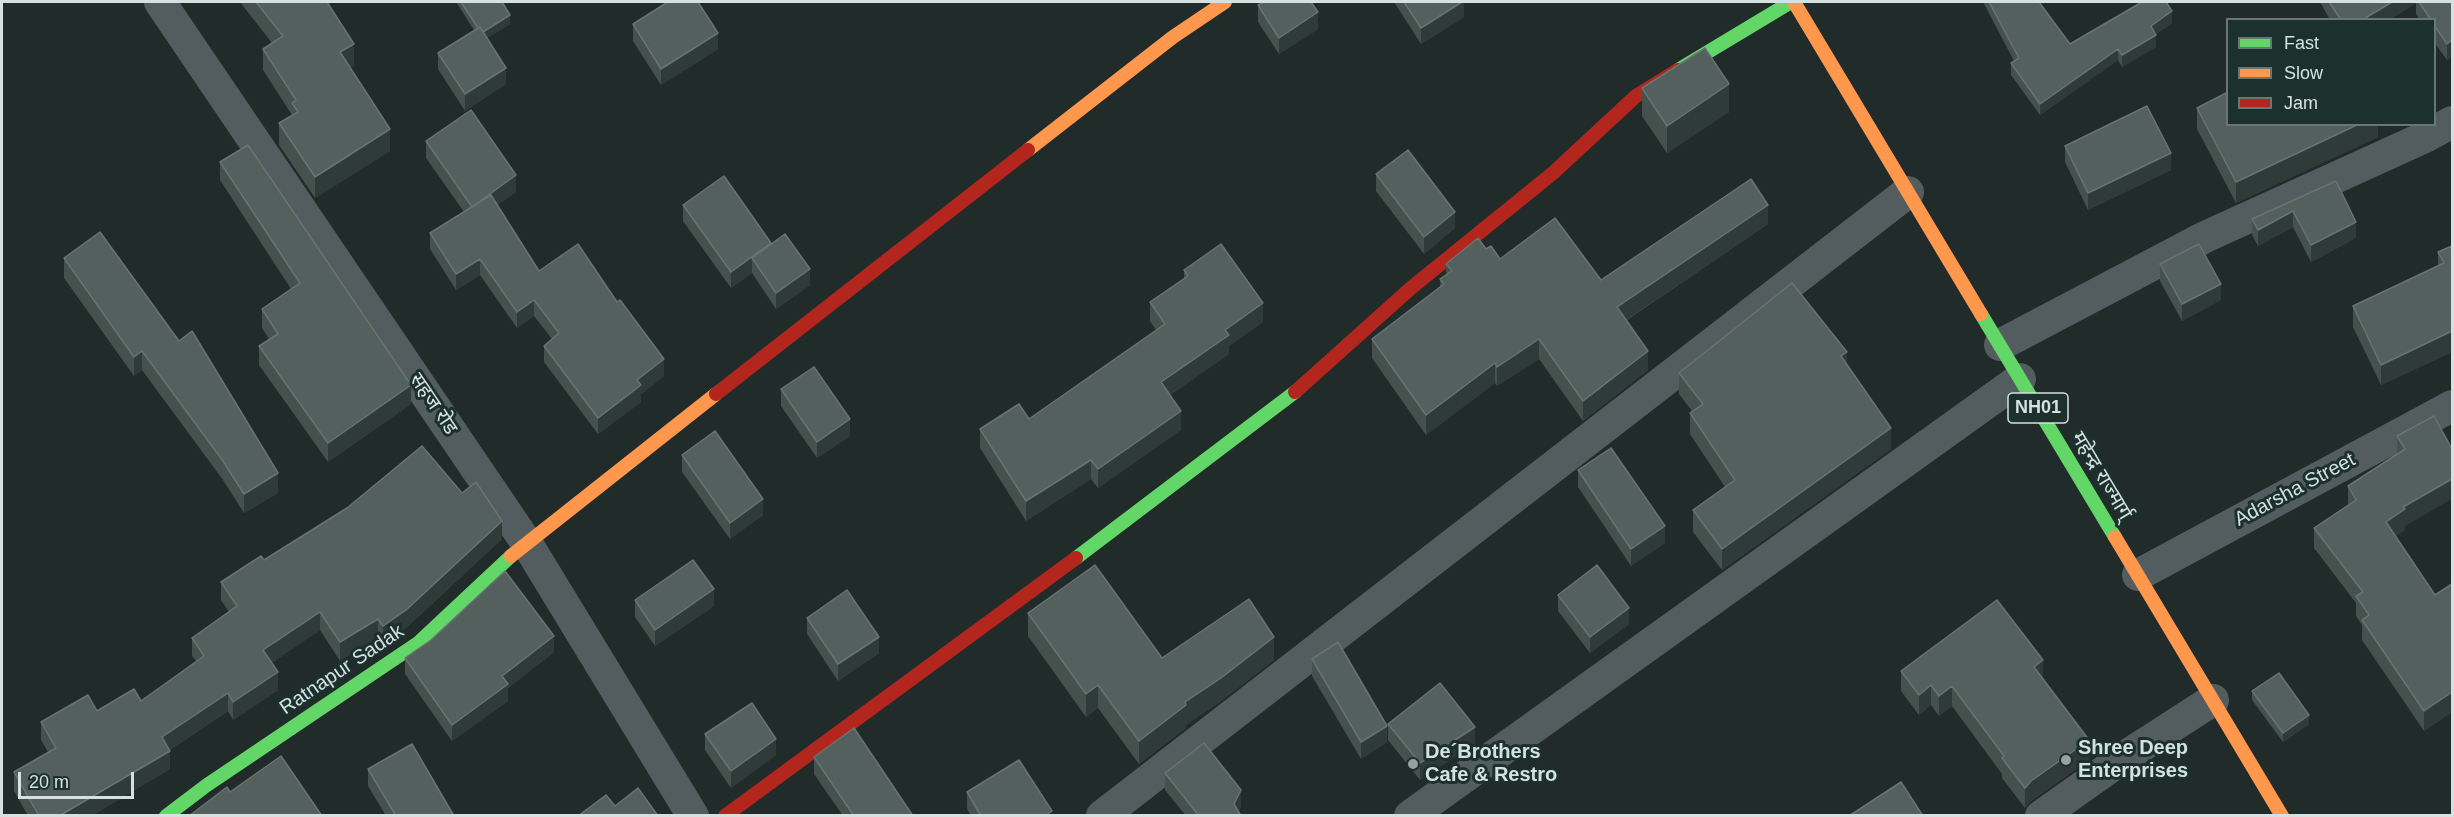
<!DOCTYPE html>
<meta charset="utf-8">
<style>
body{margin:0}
#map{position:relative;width:2454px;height:817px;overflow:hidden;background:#212b2a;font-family:Arial,sans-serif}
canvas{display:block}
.frame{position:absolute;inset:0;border:3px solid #d5e1df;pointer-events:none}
.legend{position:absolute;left:2226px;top:18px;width:210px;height:108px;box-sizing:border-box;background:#1c302d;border:2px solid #667774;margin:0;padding:8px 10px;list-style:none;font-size:18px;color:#d5e1df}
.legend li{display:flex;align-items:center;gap:12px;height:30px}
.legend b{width:30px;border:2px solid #667774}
.scale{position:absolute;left:18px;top:772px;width:116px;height:27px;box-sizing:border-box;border:3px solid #d5e1df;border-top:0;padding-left:8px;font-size:18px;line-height:21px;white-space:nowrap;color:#d5e1df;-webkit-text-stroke:4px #1c302d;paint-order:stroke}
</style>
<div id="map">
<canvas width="2454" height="817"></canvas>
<div class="frame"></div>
<ul class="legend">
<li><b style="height:8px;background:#63d668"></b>Fast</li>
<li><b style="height:8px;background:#ff974d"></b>Slow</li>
<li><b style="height:8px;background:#b3261e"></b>Jam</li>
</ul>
<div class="scale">20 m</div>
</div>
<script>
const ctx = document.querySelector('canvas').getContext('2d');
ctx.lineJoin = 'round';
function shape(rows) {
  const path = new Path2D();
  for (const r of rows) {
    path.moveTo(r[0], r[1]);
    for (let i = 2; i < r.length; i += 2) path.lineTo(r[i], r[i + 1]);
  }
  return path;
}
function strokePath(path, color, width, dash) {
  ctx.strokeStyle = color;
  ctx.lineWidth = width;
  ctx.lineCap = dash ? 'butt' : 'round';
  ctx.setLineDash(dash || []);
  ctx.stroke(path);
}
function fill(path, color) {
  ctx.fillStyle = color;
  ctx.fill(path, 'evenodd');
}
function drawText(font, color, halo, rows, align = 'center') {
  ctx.font = font + ' Arial,"Noto Sans Devanagari",sans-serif';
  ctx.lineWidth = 6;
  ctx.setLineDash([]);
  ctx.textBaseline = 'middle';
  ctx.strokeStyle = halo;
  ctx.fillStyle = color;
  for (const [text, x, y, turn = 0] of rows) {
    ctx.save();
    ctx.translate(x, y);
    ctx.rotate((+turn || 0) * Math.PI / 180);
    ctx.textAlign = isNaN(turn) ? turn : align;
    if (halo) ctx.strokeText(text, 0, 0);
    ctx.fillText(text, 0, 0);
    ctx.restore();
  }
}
const street = shape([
 [160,2,526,542,693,816],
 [2000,345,2205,237,2425,137,2452,122],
 [2138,575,2452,406],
 [1102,816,1908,192],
 [1410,816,2020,379],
 [2041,816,2123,758,2213,700]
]);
const fast = shape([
 [1678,70,1791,2],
 [1981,314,2115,537],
 [1076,558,1295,392],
 [166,816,207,785,418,643,511,556]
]);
const slow = shape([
 [1794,2,1981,314],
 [1028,150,1173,37,1225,2],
 [2115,537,2282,816],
 [511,556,716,394]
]);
const jam = shape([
 [1295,392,1411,288,1553,173,1636,96,1678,70],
 [716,394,1028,150],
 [725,816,1076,558]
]);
const wall = shape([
 [240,2,327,2,354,65,350,68,390,151,315,198,279,145,279,123,292,115,263,70,263,49,272,43],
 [456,2,502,2,510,24,487,38,506,84,465,111,438,69,438,53,474,30],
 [1394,2,1464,2,1464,17,1421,44],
 [1983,2,2042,2,2040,3,2070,44,2172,23,2156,34,2156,47,2122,67,2118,60,2040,115,2011,75,2011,63,2014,61],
 [2320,2,2452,2,2452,57,2447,60,2434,42,2434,20,2420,20,2416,14,2416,3,2389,20,2330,20],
 [1258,5,1318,29,1279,54,1258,22],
 [633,24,718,49,661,85,633,41],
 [1642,88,1729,112,1667,153,1642,116],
 [2197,108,2378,124,2378,137,2236,203,2197,129],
 [426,141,516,192,497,205,539,271,664,376,641,394,641,402,598,434,544,362,544,346,552,339,534,316,517,328,480,275,456,290,430,249,430,233,464,212,426,158],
 [2065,146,2171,170,2088,210,2065,162],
 [220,162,411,404,328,462,259,365,259,346,269,339,262,328,262,309,291,289,220,180],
 [1376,174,1455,228,1424,254,1376,191],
 [2336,181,2356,238,2311,262,2293,227,2258,246,2252,235,2252,219],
 [683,205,771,243,810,285,776,309,752,273,731,288,683,221],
 [1768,224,1627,320,1648,370,1583,421,1539,359,1497,386,1495,383,1426,435,1372,358,1372,339,1440,287,1440,279,1446,275,1446,264,1486,249,1500,259,1601,280],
 [2452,246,2452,352,2381,385,2353,327,2353,306,2438,266,2438,252],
 [64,258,278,493,244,513,223,480,142,370,134,376,64,278],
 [2160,264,2221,300,2182,321,2160,281],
 [1184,270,1263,322,1229,346,1229,354,1170,395,1181,430,1098,488,1091,479,1026,521,980,448,980,429,1029,419,1156,330,1150,321,1150,302,1184,278],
 [1847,365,1891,449,1722,570,1693,532,1693,510,1725,487,1690,434,1690,413,1692,411,1679,394,1679,373],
 [781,389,850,436,817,458,781,406],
 [2434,416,2405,526,2405,530,2395,536,2435,595,2452,584,2452,712,2424,731,2362,640,2362,625,2356,616,2356,603,2314,548,2314,528,2348,505,2348,486,2397,454,2397,436],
 [682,455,763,515,730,539,682,472],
 [1578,470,1665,543,1631,566,1578,487],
 [462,493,502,539,406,628,383,644,378,637,340,661,320,630,271,663,278,690,233,720,228,711,170,750,170,769,91,816,28,816,14,791,14,772,48,752,41,740,41,722,141,701,196,661,192,656,192,638,229,612,221,600,221,582,264,560],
 [1558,595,1629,624,1590,653,1558,611],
 [635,600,714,606,655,646,635,617],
 [1028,613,1162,658,1274,660,1221,701,1186,725,1186,728,1139,764,1098,708,1086,717,1028,636],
 [807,618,879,653,838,681,807,634],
 [554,652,508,688,508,701,452,741,405,674,405,658],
 [1312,659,1387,742,1361,759,1312,676],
 [1901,671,2043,678,2089,760,2031,801,2025,808,2002,778,2002,774,1952,706,1939,716,1931,705,1919,715,1901,691],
 [2252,691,2309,724,2283,742,2252,700],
 [1388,724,1475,743,1420,780,1388,740],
 [705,734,776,755,731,788,705,750],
 [814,757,913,816,843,816,814,774],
 [368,769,454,816,386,816,368,786],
 [1165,773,1241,806,1239,811,1241,816,1186,816,1165,790],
 [967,792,1052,816,971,816,967,809]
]);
const shadedWall = shape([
 [1462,2,1464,2,1464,17,1421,44,1421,28],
 [2392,2,2416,2,2416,3,2389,20,2362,20],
 [2172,11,2172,23,2151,38,2151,26],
 [1318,12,1318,29,1279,54,1279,38],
 [510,15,510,24,481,42,481,33],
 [718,33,718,49,661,85,661,69],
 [2156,35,2156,47,2122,67,2122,55],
 [2452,40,2452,57,2447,60,2447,44],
 [354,44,354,65,340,74,340,52],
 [2118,49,2118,60,2040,115,2040,104],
 [506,68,506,84,465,111,465,94],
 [1729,84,1729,112,1667,153,1667,126],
 [2359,124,2378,124,2378,137,2236,203,2236,182],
 [390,129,390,151,315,198,315,177],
 [2171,153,2171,170,2088,210,2088,193],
 [516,175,516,192,472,223,472,207],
 [1768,205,1768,224,1617,326,1617,307],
 [2293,211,2293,227,2258,246,2258,230],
 [1455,212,1455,228,1424,254,1424,237],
 [2356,222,2356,238,2311,262,2311,245],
 [771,243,752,258,752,273,731,288,731,272],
 [480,259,480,275,456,290,456,274],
 [810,269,810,285,776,309,776,293],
 [2221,284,2221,300,2182,321,2182,304],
 [534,300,534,316,517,328,517,312],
 [1263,303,1263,322,1229,346,1229,354,1161,401,1161,382,1225,330],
 [2452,331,2452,352,2381,385,2381,365],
 [1539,339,1539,359,1497,386,1497,367],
 [142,351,142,370,134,376,134,357],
 [1648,351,1648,370,1583,421,1583,401],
 [1847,352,1847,373,1841,356],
 [664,359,664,376,641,394,641,402,598,434,598,418,637,380],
 [1495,363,1495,383,1426,435,1426,415],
 [411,385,411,404,328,462,328,443],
 [1181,411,1181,430,1098,488,1098,469],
 [850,419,850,436,817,458,817,442],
 [1891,428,1891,449,1722,570,1722,549],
 [1091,460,1091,479,1026,521,1026,501],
 [278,473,278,493,244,513,244,494],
 [2452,479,2452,499,2405,526,2405,530,2386,542,2386,522,2403,507],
 [763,499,763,515,730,539,730,523],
 [502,521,502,539,406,628,383,644,383,626],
 [1665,526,1665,543,1631,566,1631,549],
 [714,589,714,606,655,646,655,630],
 [1629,608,1629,624,1590,653,1590,637],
 [320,612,320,630,263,668,263,650],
 [378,619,378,637,340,661,340,642],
 [554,636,554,652,508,688,508,701,452,741,452,725,502,676],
 [879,637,879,653,838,681,838,664],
 [1274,637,1274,660,1221,701,1186,725,1186,728,1139,764,1139,741,1185,702],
 [2043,660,2043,680,2034,667],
 [278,672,278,690,233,720,233,702],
 [1098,685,1098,708,1086,717,1086,694],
 [1931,685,1931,705,1919,715,1919,695],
 [1952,686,1952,706,1939,716,1939,696],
 [2452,692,2452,712,2424,731,2424,711],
 [228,693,228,711,162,755,162,737],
 [2309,715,2309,724,2283,742,2283,733],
 [1387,726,1387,742,1361,759,1361,742],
 [1475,727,1475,743,1420,780,1420,763],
 [776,739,776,755,731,788,731,771],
 [2089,740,2089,760,2031,801,2025,808,2025,788,2031,781],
 [170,751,170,769,91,816,59,816],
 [1241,790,1241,806,1236,816,1234,804]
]);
const building = shape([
 [256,2,327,2,354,44,340,52,390,129,315,177,279,123,298,112,292,103,296,100,263,49,283,36,256,2],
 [461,2,502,2,510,15,483,32,480,27,478,28,461,2],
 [668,2,698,2,718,33,661,69,633,24,668,2],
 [1264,2,1311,2,1318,12,1279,38,1258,5,1264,2],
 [1404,2,1462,2,1421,28,1404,2],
 [1989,2,2039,2,2070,44,2142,2,2166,2,2172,11,2151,26,2156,35,2122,55,2118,49,2040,104,2011,63,2019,58,1989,2],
 [2329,2,2392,2,2362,20,2341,20,2329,2],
 [2419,2,2452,2,2452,40,2447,44,2434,25,2434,20,2431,20,2419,2],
 [480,27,506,68,465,94,438,53,480,27],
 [1705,48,1729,84,1667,126,1642,88,1705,48],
 [2228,92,2228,124,2359,124,2236,182,2197,108,2228,92],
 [2147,106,2171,153,2088,193,2065,146,2147,106],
 [471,110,516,175,472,207,426,141,471,110],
 [248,145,411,385,328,443,259,346,278,334,262,309,300,283,220,162,248,145],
 [1408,150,1455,212,1424,237,1376,174,1408,150],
 [724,176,771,243,731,272,683,205,724,176],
 [1751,179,1768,205,1617,307,1648,351,1583,401,1539,339,1497,367,1495,363,1426,415,1372,339,1444,284,1440,279,1452,271,1446,264,1478,238,1486,249,1491,246,1500,259,1555,218,1601,280,1751,179],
 [2336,181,2356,222,2311,245,2293,211,2258,230,2252,219,2336,181],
 [491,195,539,271,578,244,617,302,620,300,664,359,637,380,641,385,598,418,544,346,559,333,534,300,517,312,480,259,456,274,430,233,491,195],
 [100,232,179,341,192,331,278,473,244,494,223,461,142,351,134,357,64,258,100,232],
 [785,234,810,269,776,293,752,258,785,234],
 [1221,244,1263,303,1225,330,1229,335,1161,382,1181,411,1098,469,1091,460,1026,501,980,429,1019,404,1029,419,1165,324,1150,302,1188,276,1184,270,1221,244],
 [2199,244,2221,284,2182,304,2160,264,2199,244],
 [2452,246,2452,331,2381,365,2353,306,2444,263,2438,252,2452,246],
 [1792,283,1847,352,1841,356,1891,428,1722,549,1693,510,1735,480,1690,413,1703,404,1679,373,1792,283],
 [814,367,850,419,817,442,781,389,814,367],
 [2434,416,2452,449,2452,479,2403,507,2405,509,2386,522,2435,595,2452,584,2452,692,2424,711,2362,620,2369,615,2356,596,2363,592,2314,528,2356,500,2348,486,2405,449,2397,436,2434,416],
 [715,431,763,499,730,523,682,455,715,431],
 [422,446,462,493,476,482,502,521,406,610,383,626,378,619,340,642,320,612,263,650,278,672,233,702,228,693,162,737,170,751,59,816,39,816,14,772,56,748,41,722,88,695,97,711,134,689,141,701,204,656,192,638,237,606,221,582,261,556,264,560,347,508,422,446],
 [1611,448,1665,526,1631,549,1578,470,1611,448],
 [693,560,714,589,655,630,635,600,693,560],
 [1095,565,1162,658,1249,599,1274,637,1221,678,1185,702,1186,705,1139,741,1098,685,1086,694,1028,613,1095,565],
 [1597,565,1629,608,1590,637,1558,595,1597,565],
 [505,571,554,636,502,676,508,684,452,725,405,658,431,640,505,571],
 [847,590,879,637,838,664,807,618,847,590],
 [1997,600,2043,660,2034,667,2089,740,2031,781,2025,788,2002,758,2004,756,1952,686,1939,696,1931,685,1919,695,1901,671,1997,600],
 [1338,642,1387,726,1361,742,1312,659,1338,642],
 [2279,673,2309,715,2283,733,2252,691,2279,673],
 [1440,683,1475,727,1420,763,1388,724,1440,683],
 [752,703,776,739,731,771,705,734,752,703],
 [854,728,913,816,854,816,814,757,854,728],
 [1204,743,1241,790,1234,804,1241,816,1199,816,1165,773,1204,743],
 [412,744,454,816,396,816,368,769,412,744],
 [281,756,322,816,189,816,227,787,230,792,281,756],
 [1019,760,1052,811,1045,816,981,816,967,792,1019,760],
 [1901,782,1923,816,1849,816,1901,782],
 [638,788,658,816,578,816,606,795,615,806,638,788]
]);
const markers = [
 [2066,760,6,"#96a1a0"],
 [1413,764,6,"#96a1a0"]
];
const shields = [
 [2038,408,60]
];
const shieldNames = [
 ["NH01",2038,408]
];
const streetNames = [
 ["सहज रोड",433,404,56],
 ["महेन्द्र राज्मार्ग्",2101,476,59],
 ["Adarsha Street",2295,490,-28],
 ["Ratnapur Sadak",342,670,-34]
];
const poiNames = [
 ["Shree Deep",2078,748],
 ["Enterprises",2078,771],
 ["De´Brothers",1425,752],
 ["Cafe & Restro",1425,775]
];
strokePath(street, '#535d5f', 32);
strokePath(fast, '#63d668', 14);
strokePath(slow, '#ff974d', 14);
strokePath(jam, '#b3261e', 14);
fill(wall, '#44514d');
fill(shadedWall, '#2f3b38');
fill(building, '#54605d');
strokePath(building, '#687471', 1.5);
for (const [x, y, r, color] of markers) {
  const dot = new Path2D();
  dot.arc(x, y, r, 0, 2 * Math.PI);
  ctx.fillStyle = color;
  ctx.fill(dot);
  strokePath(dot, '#1c302d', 2);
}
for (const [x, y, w] of shields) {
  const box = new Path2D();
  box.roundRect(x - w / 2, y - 15, w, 30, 4.5);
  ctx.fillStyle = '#1c302d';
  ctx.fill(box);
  strokePath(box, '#d5e1df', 1.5);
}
drawText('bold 18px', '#d5e1df', null, shieldNames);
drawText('20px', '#d5e1df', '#1c302d', streetNames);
drawText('bold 20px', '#d5e1df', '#1c302d', poiNames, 'left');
</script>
